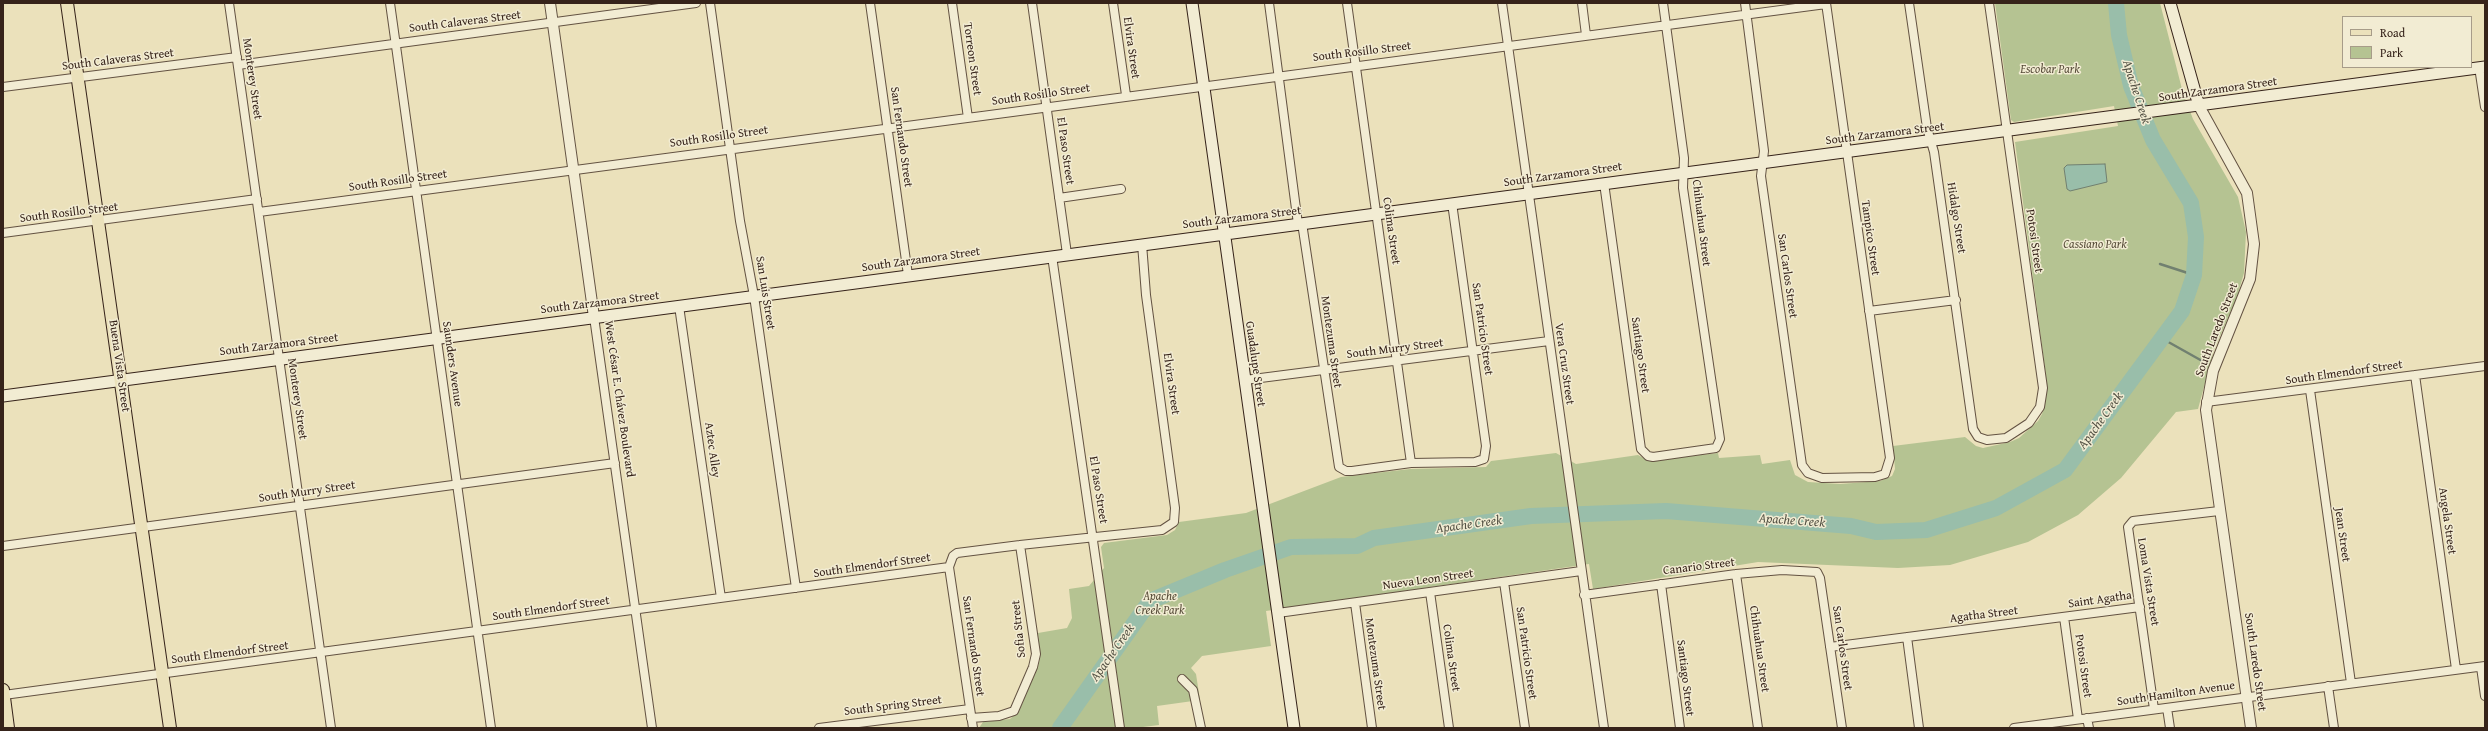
<!DOCTYPE html>
<meta charset="utf-8">
<style>
body{margin:0}
#map{position:relative;width:2488px;height:731px;overflow:hidden;background:#ebe1bb;font-family:"Gentium Book Plus",serif}
canvas{display:block}
.frame{position:absolute;inset:0;border:4px solid #36231a;pointer-events:none}
.legend{position:absolute;left:2342px;top:16px;width:130px;height:52px;box-sizing:border-box;background:#f2ecd3;border:1px solid #a79c89;margin:0;padding:5px 7px;list-style:none;font-size:12px;color:#36231a}
.legend li{display:flex;align-items:center;gap:8px;height:20px}
.legend b{width:20px;border:1px solid #a79c89}
</style>
<div id="map">
<canvas width="2488" height="731"></canvas>
<div class="frame"></div>
<ul class="legend">
<li><b style="height:5px;background:#ebe1bb"></b>Road</li>
<li><b style="height:11px;background:#b5c392"></b>Park</li>
</ul>
</div>
<script>
const ctx = document.querySelector('canvas').getContext('2d');
ctx.lineJoin = 'round';
function fill(path, color) {
  ctx.fillStyle = color;
  ctx.fill(path, 'evenodd');
}
function shape(rows) {
  const path = new Path2D();
  for (const r of rows) {
    path.moveTo(r[0], r[1]);
    for (let i = 2; i < r.length; i += 2) path.lineTo(r[i], r[i + 1]);
  }
  return path;
}
function strokePath(path, color, width, dash) {
  ctx.strokeStyle = color;
  ctx.lineWidth = width;
  ctx.lineCap = dash ? 'butt' : 'round';
  ctx.setLineDash(dash || []);
  ctx.stroke(path);
}
function drawText(font, color, halo, rows, align = 'center') {
  ctx.font = font + ' "Gentium Book Plus",serif';
  ctx.lineWidth = 3;
  ctx.setLineDash([]);
  ctx.textBaseline = 'middle';
  ctx.strokeStyle = halo;
  ctx.fillStyle = color;
  for (const [text, x, y, turn = 0] of rows) {
    ctx.save();
    ctx.translate(x, y);
    ctx.rotate((+turn || 0) * Math.PI / 180);
    ctx.textAlign = isNaN(turn) ? turn : align;
    if (halo) ctx.strokeText(text, 0, 0);
    ctx.fillText(text, 0, 0);
    ctx.restore();
  }
}
const green = shape([
 [1995,3,2160,3,2183,93,2193,119,2238,197,2246,232,2244,273,2237,297,2214,350,2198,409,2176,412,2121,478,2078,515,2028,542,1950,565,1898,568,1758,562,1593,589,1589,564,1266,611,1271,646,1202,656,1191,668,1196,674,1200,700,1157,706,1159,725,1135,728,979,728,983,722,1010,719,1019,711,1038,666,1040,658,1038,633,1067,628,1072,618,1069,589,1089,586,1104,568,1101,547,1104,543,1167,535,1175,530,1179,522,1246,513,1341,477,1410,469,1486,467,1491,461,1556,453,1576,464,1638,455,1649,461,1718,453,1719,458,1760,455,1762,464,1790,460,1795,475,1808,482,1840,484,1880,481,1892,476,1895,469,1893,446,1965,437,1976,446,1983,448,2010,442,2019,438,2038,421,2042,414,2045,404,2046,376,2015,142,2118,126,2114,106,2014,122,2011,120]
]);
const water = shape([
 [2105,164,2107,182,2070,191,2067,189,2064,168,2067,165,2105,164]
]);
const stream = shape([
 [2160,264,2194,275],
 [2163,339,2204,362]
]);
const river = shape([
 [1060,728,1150,601,1225,570,1291,547,1357,546,1374,538,1531,516,1666,511,1851,526,1876,532,1926,530,1996,508,2065,470,2182,311,2194,275,2196,237,2191,203,2153,140,2131,86,2119,35,2116,3]
]);
const minor = shape([
 [229,3,331,728],
 [390,3,491,728],
 [710,3,740,221,754,296,796,588],
 [870,3,908,275],
 [952,3,968,118],
 [1032,3,1067,254],
 [1113,3,1126,95],
 [1269,3,1298,224],
 [1347,3,1411,463],
 [1502,3,1604,728],
 [1582,3,1586,35],
 [1745,3,1764,151,1761,176,1802,465,1808,473,1822,478,1875,477,1885,474,1890,458,1826,3],
 [1909,3,1927,128,1934,152,1973,429,1978,437,1987,440,2006,438,2029,423,2040,407,2043,388,1989,3],
 [238,65,696,3],
 [2479,67,2485,107],
 [3,87,237,57],
 [1604,183,1641,449,1648,456,1653,457,1716,448,1720,439,1683,188,1684,158,1663,3],
 [1059,198,1121,189],
 [259,212,1826,4],
 [1302,223,1339,467,1346,471,1352,471,1411,463,1475,462,1484,459,1486,446,1452,203],
 [3,233,257,199],
 [1052,256,1120,728],
 [679,306,721,598],
 [1869,311,1956,300],
 [594,317,652,728],
 [2415,375,2456,669],
 [1245,380,1549,341],
 [2310,390,2351,683],
 [2206,402,2485,366],
 [3,546,615,463],
 [1736,574,1758,728],
 [1504,582,1525,728],
 [1661,584,1680,728],
 [1430,592,1449,728],
 [1584,595,1736,574,1782,570,1817,572,1820,578,1842,728],
 [1355,603,1372,728],
 [1278,613,1581,571],
 [2064,617,2078,719],
 [1907,637,1919,728],
 [1830,647,2140,607],
 [2481,667,2485,696],
 [1182,679,1193,690,1201,728],
 [2328,686,2334,728],
 [4,695,949,567],
 [2167,708,2170,728],
 [2154,709,2128,527,2133,521,2219,511],
 [971,718,999,716,1014,711,1033,667,1036,654,1020,545],
 [2087,718,2089,728],
 [819,728,970,709],
 [973,728,949,567,953,556,957,553,1020,545,1162,530,1174,522,1175,508,1146,295,1142,244],
 [2014,728,2485,666]
]);
const tertiary = shape([
 [550,3,594,317],
 [2199,106,2247,193,2254,244,2250,279,2213,371,2206,410,2251,728]
]);
const secondary = shape([
 [1192,3,1294,728],
 [2170,3,2199,106],
 [3,396,2485,67]
]);
const primary = shape([
 [67,3,170,728],
 [3,690,8,728]
]);
const streetNames = [
 ["South Calaveras Street",465,22,-7],
 ["Elvira Street",1131,48,82],
 ["South Rosillo Street",1362,52,-7],
 ["Torreon Street",972,59,82],
 ["South Calaveras Street",118,60,-7],
 ["Monterey Street",252,79,82],
 ["South Zarzamora Street",2218,90,-8],
 ["South Rosillo Street",1041,95,-8],
 ["South Zarzamora Street",1885,134,-7],
 ["South Rosillo Street",719,137,-8],
 ["San Fernando Street",901,137,82],
 ["El Paso Street",1065,151,82],
 ["South Zarzamora Street",1563,175,-8],
 ["South Rosillo Street",398,181,-8],
 ["South Rosillo Street",69,213,-7],
 ["South Zarzamora Street",1242,218,-7],
 ["Hidalgo Street",1956,218,81],
 ["Chihuahua Street",1701,223,83],
 ["Colima Street",1391,231,82],
 ["Tampico Street",1870,238,82],
 ["Potosi Street",2034,241,82],
 ["South Zarzamora Street",921,260,-8],
 ["San Carlos Street",1787,276,82],
 ["San Luis Street",765,293,81],
 ["South Zarzamora Street",600,303,-7],
 ["San Patricio Street",1482,329,82],
 ["South Laredo Street",2217,330,-69],
 ["Montezuma Street",1331,342,82],
 ["South Zarzamora Street",279,345,-7],
 ["South Murry Street",1395,349,-7],
 ["Santiago Street",1640,355,82],
 ["Saunders Avenue",452,364,82],
 ["Guadalupe Street",1255,364,82],
 ["Vera Cruz Street",1564,364,82],
 ["Buena Vista Street",119,366,82],
 ["South Elmendorf Street",2344,373,-8],
 ["Elvira Street",1171,384,82],
 ["Monterey Street",297,399,82],
 ["West César E. Chávez Boulevard",619,399,82],
 ["Aztec Alley",712,450,82],
 ["El Paso Street",1098,490,81],
 ["South Murry Street",307,492,-8],
 ["Angela Street",2447,521,82],
 ["Jean Street",2342,535,82],
 ["South Elmendorf Street",872,566,-8],
 ["Canario Street",1699,567,-7],
 ["Nueva Leon Street",1428,580,-8],
 ["Loma Vista Street",2148,582,81],
 ["Saint Agatha",2100,600,-8],
 ["South Elmendorf Street",551,609,-8],
 ["Agatha Street",1984,615,-7],
 ["Sofia Street",1019,629,-96],
 ["San Fernando Street",973,646,82],
 ["San Carlos Street",1842,648,82],
 ["Chihuahua Street",1759,649,82],
 ["South Elmendorf Street",230,653,-7],
 ["San Patricio Street",1526,653,82],
 ["Colima Street",1451,658,82],
 ["South Laredo Street",2255,662,82],
 ["Montezuma Street",1375,664,82],
 ["Potosi Street",2083,666,82],
 ["Santiago Street",1685,678,83],
 ["South Hamilton Avenue",2176,694,-8],
 ["South Spring Street",893,706,-7]
];
const parkNames = [
 ["Escobar Park",2050,70],
 ["Cassiano Park",2095,245],
 ["Apache",1160,597],
 ["Creek Park",1160,611]
];
const waterNames = [
 ["Apache Creek",2136,92,72],
 ["Apache Creek",2101,421,-54],
 ["Apache Creek",1792,521,4],
 ["Apache Creek",1469,525,-8],
 ["Apache Creek",1113,653,-55]
];
fill(green, '#b5c392');
fill(water, '#99beaa');
strokePath(water, '#718070', 1);
strokePath(stream, '#718070', 2.5);
strokePath(river, '#99beaa', 16);
strokePath(minor, '#635242', 10);
strokePath(tertiary, '#635242', 12);
strokePath(secondary, '#36231a', 13);
strokePath(primary, '#36231a', 14);
strokePath(minor, '#f2ecd3', 8);
strokePath(tertiary, '#f2ecd3', 10);
strokePath(secondary, '#f2ecd3', 11);
strokePath(primary, '#ebe1bb', 12);
drawText('12px', '#36231a', '#f2ecd3', streetNames);
drawText('italic 12px', '#564b38', '#f2ecd3', parkNames);
drawText('italic 13px', '#545245', '#f2ecd3', waterNames);
</script>
